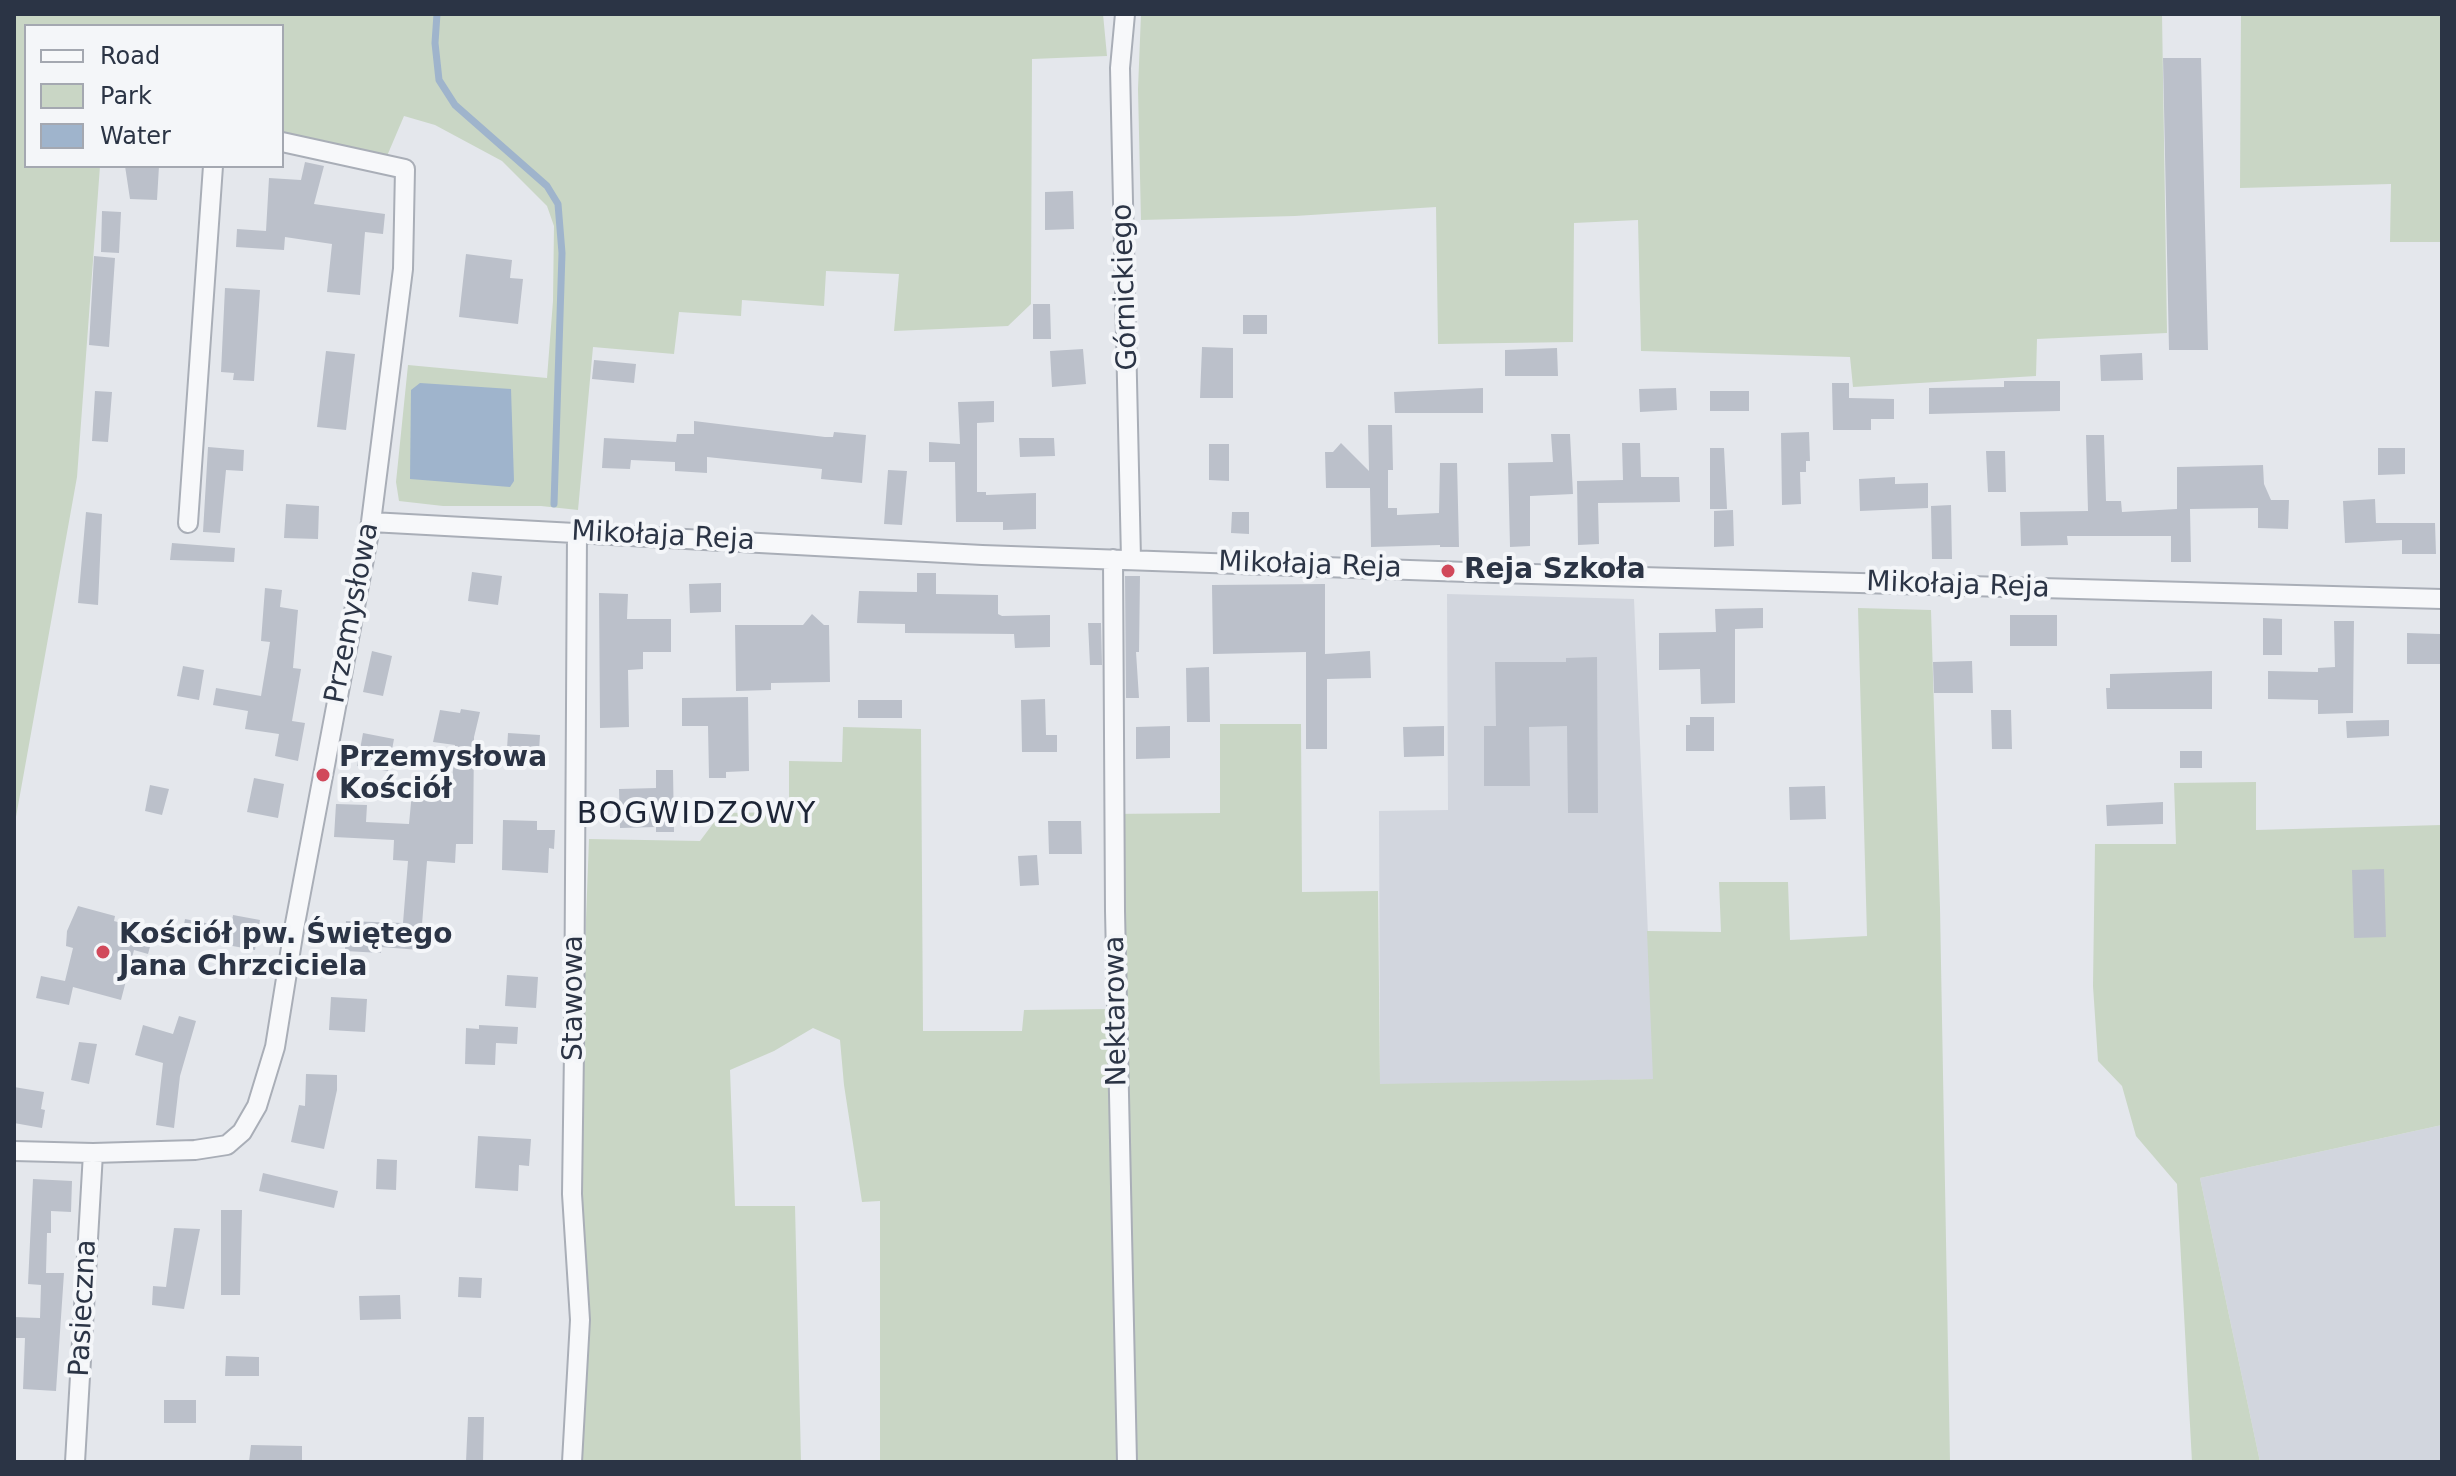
<!DOCTYPE html>
<meta charset="utf-8">
<style>
body{margin:0}
#map{position:relative;width:2456px;height:1476px;overflow:hidden;background:#e4e7ec;font-family:"DejaVu Sans",sans-serif}
canvas{display:block}
.frame{position:absolute;inset:0;border:16px solid #2b3445;pointer-events:none}
.legend{position:absolute;left:24px;top:24px;width:260px;height:144px;box-sizing:border-box;background:#f4f6f9;border:2px solid #a4a8b1;margin:0;padding:10px 14px;list-style:none;font-size:24px;color:#2b3445}
.legend li{display:flex;align-items:center;gap:16px;height:40px}
.legend b{width:40px;border:2px solid #a4a8b1}
</style>
<div id="map">
<canvas width="2456" height="1476"></canvas>
<div class="frame"></div>
<ul class="legend">
<li><b style="height:10px;background:#f7f8fa"></b>Road</li>
<li><b style="height:22px;background:#c9d6c5"></b>Park</li>
<li><b style="height:22px;background:#9fb4cc"></b>Water</li>
</ul>
</div>
<script>
const ctx = document.querySelector('canvas').getContext('2d');
ctx.lineJoin = 'round';
function fill(path, color) {
  ctx.fillStyle = color;
  ctx.fill(path, 'evenodd');
}
function shape(rows) {
  const path = new Path2D();
  for (const r of rows) {
    path.moveTo(r[0], r[1]);
    for (let i = 2; i < r.length; i += 2) path.lineTo(r[i], r[i + 1]);
  }
  return path;
}
function strokePath(path, color, width, dash) {
  ctx.strokeStyle = color;
  ctx.lineWidth = width;
  ctx.lineCap = dash ? 'butt' : 'round';
  ctx.setLineDash(dash || []);
  ctx.stroke(path);
}
function drawText(font, color, halo, rows, align = 'center') {
  ctx.font = font + ' "DejaVu Sans",sans-serif';
  ctx.lineWidth = 8;
  ctx.setLineDash([]);
  ctx.textBaseline = 'middle';
  ctx.strokeStyle = halo;
  ctx.fillStyle = color;
  for (const [text, x, y, turn = 0] of rows) {
    ctx.save();
    ctx.translate(x, y);
    ctx.rotate((+turn || 0) * Math.PI / 180);
    ctx.textAlign = isNaN(turn) ? turn : align;
    if (halo) ctx.strokeText(text, 0, 0);
    ctx.fillText(text, 0, 0);
    ctx.restore();
  }
}
const built = shape([
 [1447,594,1634,599,1654,1079,1380,1085,1379,811,1448,810],
 [2442,1125,2442,1462,2260,1462,2200,1178]
]);
const green = shape([
 [14,14,1103,14,1107,56,1032,59,1031,304,1008,326,894,331,899,274,826,271,824,306,742,300,741,316,679,312,674,354,593,347,578,510,541,506,443,506,399,501,396,482,408,365,547,378,553,301,554,226,547,206,502,161,435,125,404,116,387,156,282,133,282,26,26,26,26,166,100,166,77,477,14,828],
 [1141,14,2162,14,2167,333,2037,339,2036,376,1853,387,1850,357,1641,351,1638,220,1574,223,1573,342,1438,344,1436,207,1295,216,1141,220,1138,89],
 [2241,14,2442,14,2442,242,2390,242,2391,184,2240,188],
 [1858,608,1931,610,1940,908,1950,1462,880,1462,880,1201,862,1202,844,1085,840,1040,813,1028,774,1051,730,1070,735,1206,795,1206,801,1462,578,1462,575,1214,589,839,700,841,721,813,789,812,789,761,842,762,843,727,921,729,923,1031,1022,1031,1024,1010,1111,1009,1107,814,1220,813,1220,724,1301,724,1302,892,1378,891,1380,1084,1653,1079,1647,931,1721,932,1719,882,1788,882,1790,940,1867,936],
 [2256,782,2256,830,2442,825,2442,1125,2200,1178,2260,1462,2192,1462,2177,1184,2136,1136,2122,1086,2098,1061,2093,986,2095,844,2176,844,2174,783]
]);
const water = shape([
 [420,383,511,389,514,481,510,487,410,479,411,390]
]);
const stream = shape([
 [437,14,435,43,439,80,455,105,547,186,558,204,562,253,554,504]
]);
const building = shape([
 [2163,58,2201,58,2208,350,2169,350],
 [305,162,324,166,314,204,385,214,383,234,365,232,360,295,327,292,332,244,285,237,284,250,236,247,237,229,266,231,269,178,301,180],
 [125,166,159,166,157,200,130,199],
 [1073,191,1074,229,1045,230,1045,192],
 [102,211,121,212,119,253,101,252],
 [466,254,512,260,510,278,523,279,518,324,459,317],
 [94,256,115,258,109,347,89,345],
 [225,288,260,290,254,381,233,380,234,373,221,372],
 [1033,304,1050,304,1051,339,1033,339],
 [1243,315,1267,315,1267,334,1243,334],
 [1202,347,1233,348,1233,398,1200,398],
 [1557,348,1558,376,1505,376,1505,350],
 [1083,349,1086,384,1052,387,1050,351],
 [326,351,355,354,346,430,317,427],
 [2142,353,2143,380,2101,381,2100,355],
 [594,360,636,364,634,383,592,379],
 [2004,381,2060,381,2060,411,1929,414,1929,388,2004,387],
 [1832,383,1849,383,1849,398,1894,399,1894,419,1871,419,1871,430,1833,430],
 [1483,388,1483,413,1395,413,1394,392],
 [1676,388,1677,410,1640,412,1639,389],
 [95,391,112,392,108,442,92,441],
 [1710,391,1749,391,1749,411,1710,411],
 [994,401,994,422,977,423,977,492,986,492,986,495,1036,493,1036,529,1003,530,1003,522,956,522,955,462,929,462,929,442,960,444,958,402],
 [694,421,825,437,833,437,834,432,866,435,862,483,821,479,822,469,707,457,707,473,675,471,675,462,631,460,630,469,602,468,604,438,676,442,677,434,694,434],
 [1368,425,1392,425,1393,470,1388,470,1388,508,1397,508,1397,515,1439,513,1440,463,1457,463,1459,547,1440,547,1440,545,1371,547,1370,488,1326,488,1325,452,1333,452,1341,443,1369,471],
 [1809,432,1810,461,1806,461,1806,472,1800,472,1801,504,1782,505,1781,433],
 [1551,434,1570,434,1573,494,1530,496,1530,546,1510,547,1508,463,1553,462],
 [2086,435,2104,435,2106,501,2121,501,2122,512,2177,509,2177,467,2263,465,2264,484,2271,500,2289,500,2288,529,2258,528,2258,508,2190,509,2191,562,2171,562,2171,536,2067,536,2068,545,2021,546,2020,512,2088,511],
 [1019,438,1054,438,1055,456,1020,457],
 [1622,443,1640,443,1641,477,1679,477,1680,502,1598,503,1599,544,1578,545,1577,481,1623,480],
 [1209,444,1229,444,1229,481,1209,480],
 [208,447,244,450,243,471,226,470,220,533,203,532],
 [1710,448,1724,448,1727,509,1710,509],
 [2378,448,2405,448,2405,474,2378,475],
 [1986,451,2005,451,2006,492,1988,492],
 [888,470,907,471,902,525,884,524],
 [1895,477,1895,484,1928,483,1928,508,1860,511,1859,479],
 [2375,499,2376,523,2435,523,2436,554,2402,554,2402,540,2345,543,2343,501],
 [286,504,319,506,318,539,284,538],
 [1951,505,1952,559,1932,559,1931,506],
 [1733,510,1734,546,1714,547,1714,511],
 [86,512,102,514,98,605,78,603],
 [1232,512,1249,512,1249,534,1231,533],
 [172,543,235,548,234,562,170,560],
 [472,572,502,576,498,605,468,601],
 [917,573,936,573,936,594,998,595,998,614,1002,616,1050,615,1050,647,1015,648,1014,634,905,633,905,624,857,623,859,591,917,592],
 [1125,576,1140,576,1139,652,1136,652,1139,698,1126,698],
 [721,583,721,612,690,613,689,584],
 [1325,584,1325,654,1370,651,1371,678,1327,679,1327,749,1306,749,1306,652,1213,654,1212,585],
 [265,588,282,590,280,607,298,610,293,668,301,669,292,721,305,723,298,761,275,756,279,734,245,729,248,711,213,705,216,688,261,696,270,642,261,641],
 [599,593,628,594,627,619,671,619,671,652,643,652,643,669,628,670,629,727,600,728],
 [1763,608,1763,628,1735,629,1735,703,1701,704,1700,669,1659,670,1659,633,1716,632,1715,609],
 [812,614,824,625,829,625,830,682,771,683,771,690,736,691,735,625,803,625],
 [2010,615,2057,615,2057,646,2010,646],
 [2263,618,2282,619,2282,655,2263,655],
 [2334,621,2354,621,2353,713,2318,714,2318,700,2268,699,2268,671,2318,672,2318,668,2335,667],
 [1088,623,1101,623,1102,665,1090,665],
 [2407,633,2440,634,2440,664,2407,664],
 [372,651,392,656,383,696,363,692],
 [1597,657,1598,813,1568,813,1567,726,1529,727,1530,786,1484,786,1484,726,1496,726,1495,662,1566,662,1566,658],
 [1972,661,1973,693,1934,693,1933,662],
 [183,666,204,670,199,700,177,696],
 [1209,667,1210,722,1187,722,1186,668],
 [2212,671,2212,709,2107,709,2106,688,2110,688,2110,674],
 [748,697,749,771,726,772,726,778,709,778,708,726,682,726,682,698],
 [1045,699,1046,735,1057,735,1057,752,1022,752,1021,700],
 [858,700,902,700,902,718,858,718],
 [461,709,480,712,474,737,473,844,456,844,455,863,427,861,420,950,381,947,381,953,345,951,346,921,403,923,408,861,393,860,394,840,334,837,336,804,367,805,366,822,409,824,413,782,452,783,455,745,433,742,440,710,460,713],
 [1991,710,2011,710,2012,749,1992,749],
 [1690,717,1714,717,1714,751,1686,751,1686,725,1690,725],
 [2389,720,2389,736,2347,738,2346,721],
 [1170,726,1170,758,1136,759,1136,727],
 [1444,726,1444,756,1404,757,1403,727],
 [363,733,394,739,388,771,357,766],
 [508,733,540,735,538,767,506,765],
 [2180,751,2202,751,2202,768,2180,768],
 [656,770,673,770,674,832,656,832,656,827,620,828,619,789,656,788],
 [254,778,284,784,278,818,247,812],
 [150,785,169,789,162,815,145,811],
 [1825,786,1826,819,1790,820,1789,787],
 [2163,802,2163,824,2107,826,2106,805],
 [503,820,537,821,537,830,555,830,554,849,549,848,548,873,502,870],
 [1048,821,1081,821,1082,854,1049,854],
 [1037,855,1039,885,1020,886,1018,856],
 [2384,869,2386,937,2354,938,2352,870],
 [78,906,115,916,114,921,154,932,148,954,134,950,121,1000,73,987,69,1005,36,998,41,976,65,981,73,948,66,946,67,931],
 [233,915,260,920,255,950,182,937,185,919,231,928],
 [507,975,538,977,536,1008,505,1006],
 [331,997,367,999,365,1032,329,1030],
 [179,1016,196,1021,180,1076,174,1128,156,1125,163,1063,135,1055,143,1025,173,1034],
 [479,1025,518,1027,517,1044,496,1043,495,1065,465,1064,466,1028,479,1029],
 [79,1042,97,1044,89,1084,71,1080],
 [306,1074,337,1075,337,1090,324,1149,291,1142,299,1105,305,1106],
 [14,1087,44,1092,41,1109,45,1110,42,1128,14,1123],
 [478,1136,531,1139,529,1166,519,1165,518,1191,475,1188],
 [377,1159,397,1160,396,1190,376,1189],
 [263,1173,338,1191,334,1208,259,1191],
 [33,1179,72,1181,71,1212,51,1211,51,1233,47,1233,46,1273,64,1273,56,1391,23,1389,25,1338,14,1338,14,1317,40,1318,41,1285,28,1284],
 [221,1210,242,1210,240,1295,221,1295],
 [174,1228,200,1229,184,1309,152,1305,153,1286,166,1287],
 [459,1277,482,1278,481,1298,458,1297],
 [400,1295,401,1319,360,1320,359,1296],
 [226,1356,259,1357,259,1376,225,1376],
 [164,1400,196,1400,196,1423,164,1423],
 [468,1417,484,1417,483,1462,466,1462],
 [251,1445,302,1446,302,1462,249,1462]
]);
const minor = shape([
 [1125,14,1120,68,1131,559],
 [371,522,982,555,1495,573,2442,599],
 [188,523,213,166],
 [1113,559,1115,911,1127,1462],
 [14,1151,93,1153,195,1150,227,1145,242,1132,257,1106,275,1047,294,929,371,522,403,269,405,169,282,142],
 [75,1462,93,1153],
 [572,1462,580,1320,572,1194,574,1051,577,533]
]);
const markers = [
 [1448,571,8,"#d1495b"],
 [323,775,8,"#d1495b"],
 [103,952,8,"#d1495b"]
];
const streetNames = [
 ["Górnickiego",1126,287,-92],
 ["Mikołaja Reja",663,537,3],
 ["Mikołaja Reja",1310,566,2],
 ["Mikołaja Reja",1958,586,2],
 ["Przemysłowa",353,613,-79],
 ["Stawowa",575,998,-90],
 ["Nektarowa",1117,1011,-91],
 ["Pasieczna",84,1308,-87]
];
const poiNames = [
 ["Reja Szkoła",1464,571],
 ["Przemysłowa",339,759],
 ["Kościół",339,791],
 ["Kościół pw. Świętego",119,936],
 ["Jana Chrzciciela",119,968]
];
const neighbourhoodNames = [
 ["BOGWIDZOWY",697,815]
];
fill(built, '#d2d6de');
fill(green, '#c9d6c5');
fill(water, '#9fb4cc');
strokePath(stream, '#9fb4cc', 7);
fill(building, '#bbc0ca');
strokePath(minor, '#a9aeb7', 22);
strokePath(minor, '#f7f8fa', 18);
for (const [x, y, r, color] of markers) {
  const dot = new Path2D();
  dot.arc(x, y, r, 0, 2 * Math.PI);
  ctx.fillStyle = color;
  ctx.fill(dot);
  strokePath(dot, '#f4f6f9', 3);
}
drawText('28px', '#2b3445', '#f4f6f9', streetNames);
drawText('bold 28px', '#2b3445', '#f4f6f9', poiNames, 'left');
ctx.letterSpacing = '2px';
drawText('30px', '#1d2536', '#f4f6f9', neighbourhoodNames);
ctx.letterSpacing = '0px';
</script>
